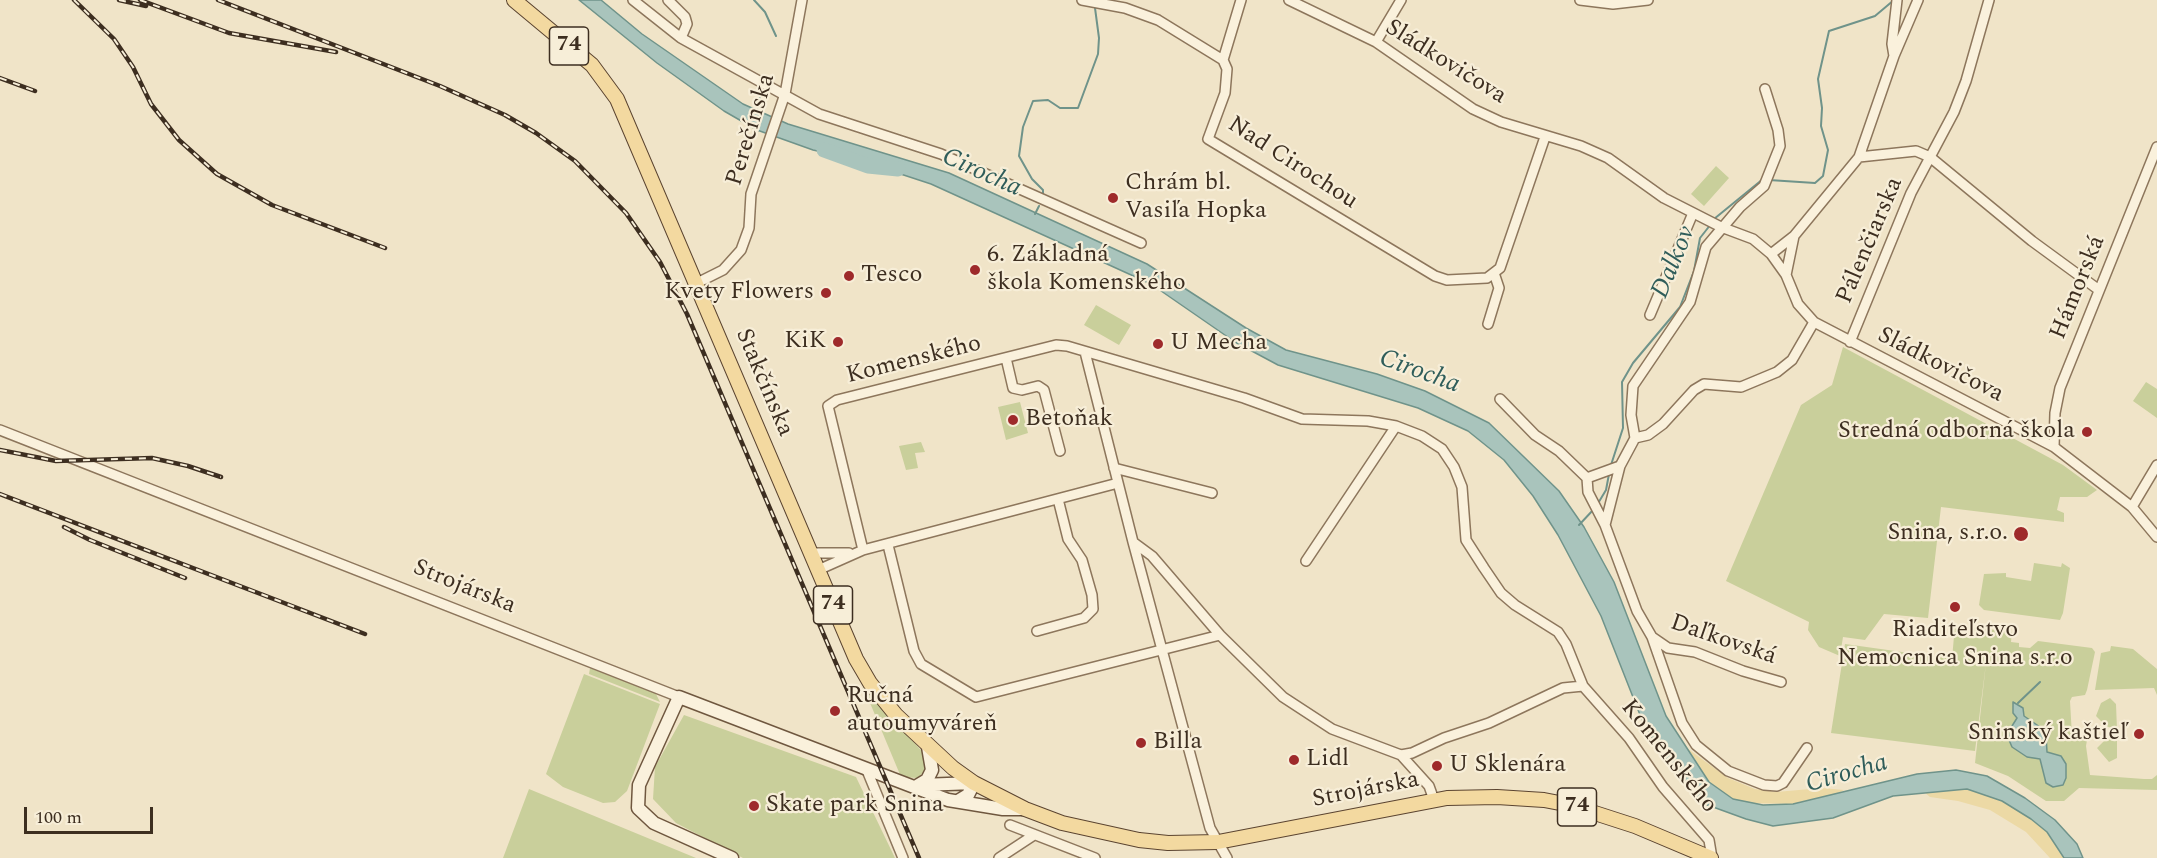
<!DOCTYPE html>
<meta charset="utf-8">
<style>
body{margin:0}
#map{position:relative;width:2157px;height:858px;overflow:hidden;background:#f0e4c8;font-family:Spectral,serif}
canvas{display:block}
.scale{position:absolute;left:24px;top:807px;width:129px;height:27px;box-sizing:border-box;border:3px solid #3d2e20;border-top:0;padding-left:8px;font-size:18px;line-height:21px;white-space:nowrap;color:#3d2e20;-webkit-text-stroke:4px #f7eed8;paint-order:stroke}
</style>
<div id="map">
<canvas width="2157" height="858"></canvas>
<div class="scale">100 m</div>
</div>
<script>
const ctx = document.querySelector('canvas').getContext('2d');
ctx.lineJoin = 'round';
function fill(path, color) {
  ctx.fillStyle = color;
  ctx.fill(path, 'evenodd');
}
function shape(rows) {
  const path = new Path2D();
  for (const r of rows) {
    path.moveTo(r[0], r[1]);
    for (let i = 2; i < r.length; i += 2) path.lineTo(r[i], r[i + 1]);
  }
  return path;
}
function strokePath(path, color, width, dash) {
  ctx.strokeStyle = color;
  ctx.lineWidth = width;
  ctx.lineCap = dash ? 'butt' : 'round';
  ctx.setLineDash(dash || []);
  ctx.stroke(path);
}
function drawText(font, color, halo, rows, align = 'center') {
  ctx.font = font + ' Spectral,serif';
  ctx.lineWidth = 4.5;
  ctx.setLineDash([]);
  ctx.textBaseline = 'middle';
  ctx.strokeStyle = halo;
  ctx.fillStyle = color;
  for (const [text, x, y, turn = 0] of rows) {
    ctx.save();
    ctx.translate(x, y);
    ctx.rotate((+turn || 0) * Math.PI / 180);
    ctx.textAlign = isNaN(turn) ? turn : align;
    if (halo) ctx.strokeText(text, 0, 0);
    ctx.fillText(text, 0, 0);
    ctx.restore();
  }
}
const green = shape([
 [1716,166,1729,178,1704,206,1691,194],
 [1096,305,1131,325,1119,345,1084,325],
 [1843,347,2063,465,2097,490,2087,497,2060,497,2057,510,2064,513,2064,522,1941,507,1928,618,1884,614,1865,640,1843,637,1840,656,1819,647,1808,630,1809,622,1726,581,1801,405,1832,385],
 [2146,382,2157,389,2157,418,2133,401],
 [1020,402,1028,433,1006,440,998,407],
 [921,442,925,452,915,453,918,468,906,470,899,446],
 [2034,563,2061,567,2062,563,2070,568,2063,613,2060,620,1984,610,1979,605,1984,574,2006,573,2006,577,2031,581],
 [1955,625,2012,632,2011,642,2019,643,2019,647,2030,648,2038,641,2092,648,2095,652,2087,690,2085,695,2072,697,2070,701,2072,736,2088,734,2086,746,2090,775,2144,779,2152,779,2157,775,2157,790,2079,788,2064,801,2046,801,2008,776,1975,763,1986,663,1975,751,1831,733,1845,644,1952,659],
 [2111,646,2133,649,2157,669,2157,695,2154,688,2095,690,2101,653,2110,651],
 [590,668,655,692,660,702,589,674],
 [584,674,660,704,627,791,615,802,603,803,563,787,546,774],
 [860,679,925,755,927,768,918,778,901,777],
 [2110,698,2116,704,2117,730,2106,726,2096,716,2101,703],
 [684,715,856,777,895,858,743,858,676,823,653,799,655,767],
 [2117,736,2117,758,2109,762,2097,748,2104,741],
 [529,789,696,858,503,858]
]);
const sand = shape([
 [1684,746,1728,778,1755,789,1776,792,1822,788,1844,790,1833,796,1793,804,1749,803,1733,799,1709,782],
 [1967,789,2002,801,2031,819,2047,832,2064,858,2050,858,2026,832,1990,810,1958,801,1930,797,1924,792]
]);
const water = shape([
 [579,0,601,0,642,34,743,104,788,124,949,173,1147,264,1246,328,1286,350,1377,374,1425,391,1489,423,1559,491,1584,527,1614,582,1666,716,1709,782,1733,799,1763,805,1793,804,1917,774,1956,770,1987,776,2025,798,2055,820,2077,844,2083,858,2064,858,2047,832,2031,819,2002,801,1967,789,1893,796,1833,818,1773,826,1746,819,1702,803,1675,773,1644,725,1601,616,1558,535,1533,496,1504,460,1468,431,1418,408,1278,365,1235,342,1151,284,931,184,861,161,813,150,757,130,724,111,657,63,579,0],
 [2013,702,2023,708,2024,716,2040,727,2046,735,2047,752,2061,756,2066,764,2066,778,2063,785,2053,787,2046,783,2040,759,2027,757,2012,747,2009,740,2012,726,2017,718,2013,713,2013,702]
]);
const stream = shape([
 [754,0,765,12,776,36],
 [756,111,760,97],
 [1769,180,1815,183,1823,176,1828,150,1821,126,1822,108,1818,79,1829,31,1875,16,1894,0],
 [1043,197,1043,190,1032,179,1019,156,1023,127,1033,101,1048,100,1060,108,1078,108,1098,54,1099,38,1095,8],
 [1035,214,1039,206],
 [1714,219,1763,179],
 [1611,465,1623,428,1622,382,1633,363,1680,307,1694,271,1700,238,1711,224],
 [1597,505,1606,490,1609,474],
 [1579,525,1594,509],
 [2018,703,2040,682]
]);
const river = shape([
 [824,150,868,166,898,169]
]);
const street = shape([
 [633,0,681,38,819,114,941,154,1141,243],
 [668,0,685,17,687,24,681,38],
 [1082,0,1125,8,1158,20,1223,60,1227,69,1225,93,1208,139,1435,276,1447,280,1487,278,1500,268,1545,137],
 [1289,0,1376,42,1473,109,1501,122,1581,146,1608,158,1664,198,1721,227,1753,239,1771,254,1786,275,1798,304,1814,322,2054,447,2132,507,2157,537],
 [1580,0,1613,4,1648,0],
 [1376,42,1401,0],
 [1894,56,1892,44,1897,0],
 [1223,60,1241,0],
 [1765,89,1778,130,1780,146,1764,186,1740,207,1706,247,1690,302,1633,386,1631,415,1635,438,1620,466,1605,525,1637,611,1652,637,1682,723,1696,745,1728,771,1764,785,1777,786,1783,783,1807,748],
 [1859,157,1894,56,1918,0],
 [1771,254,1794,236],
 [1786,275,1794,236,1859,157,1916,151,1930,157,2032,241,2099,290],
 [697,283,723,270,741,250,749,228,751,194,785,94,802,0],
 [1650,315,1693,213],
 [1488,324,1499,288,1494,273],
 [1850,342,1911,193,1954,112,1966,81,1989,0],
 [1085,352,1133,542,1210,828,1227,858],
 [1006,358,1013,388,1022,390,1038,386,1044,390,1060,451],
 [1500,399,1535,435,1559,451,1587,478,1588,492,1605,525],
 [0,430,679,697],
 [1635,438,1648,435,1663,424,1694,390,1704,384,1741,387,1777,372,1792,360,1814,322],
 [2054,447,2055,413,2060,388,2157,147],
 [1114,468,1212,493],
 [1587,478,1620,466],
 [2132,507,2157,465],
 [1133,542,1152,556,1220,635,1283,697,1332,729,1401,755,1429,786,1434,800],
 [888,545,914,651,921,664,976,697,1220,635],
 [863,550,828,406,837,400,1056,345,1067,346,1244,398,1302,419,1368,421,1396,426,1422,436,1442,449,1454,467,1462,487,1466,540,1484,568,1501,593,1515,605,1558,632,1566,644,1583,686,1629,738,1663,787,1709,840,1712,858],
 [811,553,849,553],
 [1306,561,1396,426],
 [818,570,863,550,1118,483],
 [1037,631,1084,618,1093,609,1092,595,1082,560,1068,539,1058,499],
 [1652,637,1668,648,1695,652,1743,671,1781,682],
 [1401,755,1412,753,1444,738,1489,723,1563,688,1583,686],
 [866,768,903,858],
 [1010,825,1095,858],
 [999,858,1034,835]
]);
const secondary = shape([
 [921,785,974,783,968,795,958,801],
 [917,786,927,780,932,770,928,747],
 [732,858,654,823,638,808,639,785,679,697,948,800,1003,809,1024,809]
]);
const primary = shape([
 [514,0,592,65,617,99,856,659,870,683,896,715,953,768,974,783,1025,809,1062,823,1139,840,1168,843,1218,842,1447,798,1497,797,1544,800,1570,805,1635,826,1711,858]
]);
const rail = shape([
 [74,0,114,39,133,67,151,104,179,140,217,174,272,205,385,248],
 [119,0,146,6],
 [140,0,229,33,336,52],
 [218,0,440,86,505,115,536,133,575,161,626,213,660,262,687,314,919,858],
 [0,78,35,91],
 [0,450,56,461,152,458,188,466,221,477],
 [0,494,365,634],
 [64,527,90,540,185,578]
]);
const markers = [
 [1113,198,6,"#9e2a2b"],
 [975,270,6,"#9e2a2b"],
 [849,276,6,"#9e2a2b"],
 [826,293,6,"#9e2a2b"],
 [838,342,6,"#9e2a2b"],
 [1158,344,6,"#9e2a2b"],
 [1013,420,6,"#9e2a2b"],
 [2087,432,6,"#9e2a2b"],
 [2021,534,8,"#9e2a2b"],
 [1955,607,6,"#9e2a2b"],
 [835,711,6,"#9e2a2b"],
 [2139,734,6,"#9e2a2b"],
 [1141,743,6,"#9e2a2b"],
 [1294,760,6,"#9e2a2b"],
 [1437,766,6,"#9e2a2b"],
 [754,806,6,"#9e2a2b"]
];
const shields = [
 [569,46,39],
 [833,605,39],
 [1577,807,39]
];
const shieldNames = [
 ["74",569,46],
 ["74",833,605],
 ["74",1577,807]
];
const streetNames = [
 ["Sládkovičova",1445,63,32],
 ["Perečínska",752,130,-73],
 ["Nad Cirochou",1292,164,33],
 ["Pálenčiarska",1871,241,-67],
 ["Hámorská",2079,288,-68],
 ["Komenského",914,361,-14],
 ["Sládkovičova",1940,366,27],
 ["Stakčínska",763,383,67],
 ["Strojárska",464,588,22],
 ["Daľkovská",1723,641,19],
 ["Komenského",1668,757,51],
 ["Strojárska",1366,791,-11]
];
const poiNames = [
 ["Chrám bl.",1125,184],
 ["Vasiľa Hopka",1125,212],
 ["6. Základná",987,256],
 ["škola Komenského",987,284],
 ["Tesco",861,276],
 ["Kvety Flowers",814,293,"right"],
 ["KiK",826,342,"right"],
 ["U Mecha",1170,344],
 ["Betoňak",1025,420],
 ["Stredná odborná škola",2075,432,"right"],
 ["Snina, s.r.o.",2008,534,"right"],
 ["Riaditeľstvo",1955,631,"center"],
 ["Nemocnica Snina s.r.o",1955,659,"center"],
 ["Ručná",847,697],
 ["autoumyváreň",847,725],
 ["Sninský kaštieľ",2127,734,"right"],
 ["Billa",1153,743],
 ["Lidl",1306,760],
 ["U Sklenára",1449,766],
 ["Skate park Snina",766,806]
];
const waterNames = [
 ["Cirocha",981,174,24],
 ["Dalkov",1675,263,-67],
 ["Cirocha",1419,373,20],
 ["Cirocha",1847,775,-16]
];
fill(green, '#c9cf9b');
fill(sand, '#ecd9a5');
fill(water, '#a9c4bc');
strokePath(water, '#6f938a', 1.5);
strokePath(stream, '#6f938a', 2);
strokePath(river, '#a9c4bc', 15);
strokePath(street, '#8d765c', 12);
strokePath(secondary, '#6f573f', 15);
strokePath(primary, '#5b4430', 16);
strokePath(street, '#faf1dc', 9);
strokePath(secondary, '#faf1dc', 12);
strokePath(primary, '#f3d9a0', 14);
strokePath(rail, '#3d2e20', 4.5);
strokePath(rail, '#f7eed8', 2, [7]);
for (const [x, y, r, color] of markers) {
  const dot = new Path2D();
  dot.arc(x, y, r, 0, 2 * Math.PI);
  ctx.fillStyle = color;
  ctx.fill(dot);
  strokePath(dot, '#f7eed8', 2);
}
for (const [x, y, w] of shields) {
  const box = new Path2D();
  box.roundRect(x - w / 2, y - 19, w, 38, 4.5);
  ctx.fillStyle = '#f7eed8';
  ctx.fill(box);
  strokePath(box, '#3d2e20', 1.5);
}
drawText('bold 22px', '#3d2e20', null, shieldNames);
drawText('24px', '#3d2e20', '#f7eed8', streetNames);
drawText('24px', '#3d2e20', '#f7eed8', poiNames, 'left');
drawText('italic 26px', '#2f5d5a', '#f7eed8', waterNames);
</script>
